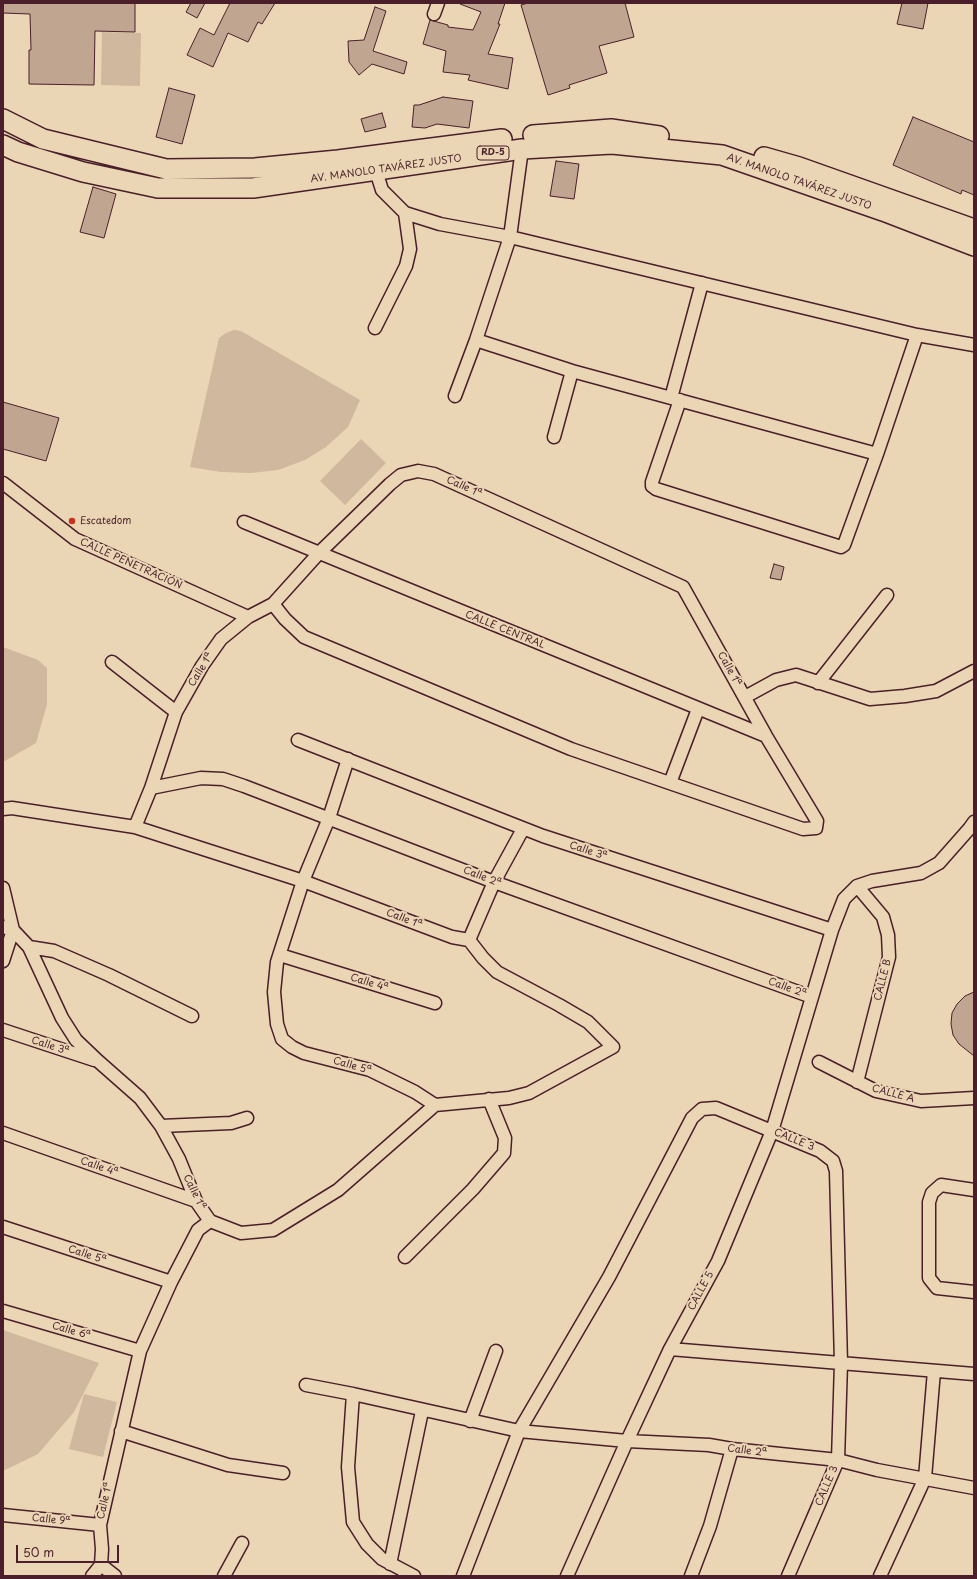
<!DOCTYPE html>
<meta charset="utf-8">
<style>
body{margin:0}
#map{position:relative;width:977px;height:1579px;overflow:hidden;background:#ead6b4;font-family:"Playpen Sans",sans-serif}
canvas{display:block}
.frame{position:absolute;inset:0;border:4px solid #4a1f2b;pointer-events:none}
.scale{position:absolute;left:16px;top:1545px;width:103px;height:18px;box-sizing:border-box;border:2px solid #4a1f2b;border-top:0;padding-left:5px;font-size:12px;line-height:14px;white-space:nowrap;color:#4a1f2b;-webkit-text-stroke:3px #ead6b4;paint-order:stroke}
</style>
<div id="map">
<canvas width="977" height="1579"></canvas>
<div class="frame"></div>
<div class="scale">50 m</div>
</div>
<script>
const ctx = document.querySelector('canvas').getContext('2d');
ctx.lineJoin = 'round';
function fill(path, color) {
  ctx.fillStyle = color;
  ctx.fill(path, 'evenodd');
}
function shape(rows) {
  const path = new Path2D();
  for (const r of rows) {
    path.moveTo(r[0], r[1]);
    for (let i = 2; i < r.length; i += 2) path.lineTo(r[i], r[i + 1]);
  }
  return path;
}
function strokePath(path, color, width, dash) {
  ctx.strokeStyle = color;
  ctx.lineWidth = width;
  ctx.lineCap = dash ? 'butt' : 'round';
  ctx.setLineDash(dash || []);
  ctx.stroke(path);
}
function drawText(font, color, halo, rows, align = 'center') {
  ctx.font = font + ' "Playpen Sans",sans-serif';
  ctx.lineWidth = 4;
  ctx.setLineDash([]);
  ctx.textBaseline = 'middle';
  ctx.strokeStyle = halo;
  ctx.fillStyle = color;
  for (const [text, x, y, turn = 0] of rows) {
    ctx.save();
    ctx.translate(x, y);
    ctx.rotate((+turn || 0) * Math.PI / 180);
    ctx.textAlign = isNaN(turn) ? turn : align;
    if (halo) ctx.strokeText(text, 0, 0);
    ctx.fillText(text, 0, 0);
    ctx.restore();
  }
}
const green = shape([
 [102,32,141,33,140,86,101,85],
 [234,330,241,331,360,400,348,427,326,447,305,460,278,470,251,473,221,472,190,467,219,338,226,333],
 [361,439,386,463,345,505,320,481],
 [3,647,38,660,47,668,47,704,36,743,3,762],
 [3,1330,99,1363,74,1412,38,1454,3,1471],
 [84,1394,117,1402,103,1457,69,1449]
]);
const building = shape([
 [3,3,135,3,135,32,95,31,94,85,29,84,29,50,31,50,30,14,3,13,3,3],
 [191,3,205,3,197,18,186,12,191,3],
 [230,3,275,3,262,24,258,22,248,42,228,33,213,67,187,55,200,28,214,35,230,3],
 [461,3,505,3,498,24,500,24,488,54,513,58,508,89,468,80,470,75,443,72,446,51,423,44,430,20,448,25,448,27,473,30,481,12,460,4,461,3],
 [528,3,625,3,634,37,599,46,607,73,569,85,570,88,548,95,521,5,528,3],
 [902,3,928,3,923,29,897,24,902,3],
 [375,7,386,11,373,51,407,62,404,74,372,64,359,75,349,62,348,41,364,40,375,7],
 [169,88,195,95,182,144,156,137,169,88],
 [443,97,473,101,469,128,437,124,425,128,412,127,414,105,419,105,443,97],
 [382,113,386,127,365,132,361,119,382,113],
 [913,117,974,142,974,195,962,190,961,194,893,165,913,117],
 [556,161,579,164,574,199,550,196,556,161],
 [93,187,116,194,104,238,80,232,93,187],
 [3,402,59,418,46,461,3,449,3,402],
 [774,564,784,567,781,580,770,578,774,564],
 [974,992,974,1056,959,1044,953,1035,951,1024,952,1013,957,1004,965,996,974,992]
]);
const minor = shape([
 [434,14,438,3],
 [376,171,382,190,405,213,440,224,510,237,917,335,974,345],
 [375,328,406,266,410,249,405,213],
 [476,340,572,371,877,454],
 [455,396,476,340,510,237,522,149],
 [671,398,702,283],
 [680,400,652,482,652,486,656,489,841,547,844,545,877,454,917,335],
 [554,437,572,371],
 [3,483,75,539,248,617],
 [244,522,766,736],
 [112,662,176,712],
 [818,683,887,595],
 [745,697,776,680,796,675,870,699,905,696,936,691,974,671],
 [298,740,543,836,832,930],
 [348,759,329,818,303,881,277,962,274,992,277,1024,282,1039,292,1047,304,1053,370,1070,415,1092,435,1105],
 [670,783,698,709],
 [151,788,201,778,223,779,244,786,494,882,812,997],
 [3,809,12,808,135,827,303,881,452,937,469,940],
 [135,827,151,788,176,712,202,666,221,639,248,617,273,604,319,553,390,484,401,475,418,471,434,474,683,587,766,736,817,821,816,828,803,829,571,749,304,637,285,619,273,604],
 [857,886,883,917,888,935,889,957,857,1082],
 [3,888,13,930,29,947,62,1018,76,1040,98,1061,140,1098,161,1126,179,1159,196,1201,210,1221],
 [3,927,13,930,3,961],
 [469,940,494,882,523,829],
 [29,947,54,951,109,975,192,1016],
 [280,955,435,1003],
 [3,1030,94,1060],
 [819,1062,876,1091,921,1101,974,1098],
 [161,1126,231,1123,247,1118],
 [3,1133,196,1201],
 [974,1190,941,1185,932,1193,929,1202,929,1278,937,1288,974,1292],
 [210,1221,241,1233,273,1230,338,1190,435,1105,509,1098,529,1093,613,1047,588,1022,559,1005,497,972,483,958,469,940],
 [3,1227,171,1282],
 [405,1257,473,1189,504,1153,505,1138,489,1099],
 [3,1311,140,1351],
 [670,1349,974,1374],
 [306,1385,353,1394],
 [470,1421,496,1351],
 [121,1431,228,1465,283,1473],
 [3,1515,100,1525],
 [390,1564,422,1411],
 [101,1565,115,1576],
 [92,1576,101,1565,102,1549,100,1525,140,1351,171,1282,198,1230,210,1221],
 [224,1576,242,1543],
 [414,1576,382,1559,367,1544,353,1522,348,1467,353,1394,519,1431,627,1441,709,1445,732,1449,838,1460,877,1470,974,1488],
 [463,1576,519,1431,609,1277,692,1118,702,1109,716,1108,820,1151,833,1161,836,1171,841,1363,838,1460,788,1576],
 [567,1576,627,1441,670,1349,718,1261,772,1131,832,930,844,899,857,886,872,881,921,873,939,863,969,829,974,822],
 [691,1576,710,1526,732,1449],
 [880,1576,925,1478,934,1371]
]);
const primary = shape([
 [3,119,43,139,166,169,255,168,338,160,502,139],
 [533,135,611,129,659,136],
 [3,145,18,152,83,172,158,188,253,188,522,149,612,144,722,155,883,211,974,246],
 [764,157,799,167,974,229]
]);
const markers = [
 [72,521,4,"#c8321e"]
];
const shields = [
 [493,153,32]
];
const shieldNames = [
 ["RD-5",493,153]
];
const streetNames = [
 ["AV. MANOLO TAVÁREZ JUSTO",386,169,-8],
 ["AV. MANOLO TAVÁREZ JUSTO",799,182,19],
 ["Calle 1ª",464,487,24],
 ["CALLE PENETRACIÓN",131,564,24],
 ["CALLE CENTRAL",505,630,22],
 ["Calle 1ª",729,669,61],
 ["Calle 1ª",201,670,-58],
 ["Calle 3ª",588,851,18],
 ["Calle 2ª",482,877,21],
 ["Calle 1ª",404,919,21],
 ["CALLE B",883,980,-76],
 ["Calle 4ª",369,983,17],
 ["Calle 2ª",787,988,20],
 ["Calle 3ª",50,1046,18],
 ["Calle 5ª",352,1066,16],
 ["CALLE A",893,1094,15],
 ["CALLE 3",794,1140,22],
 ["Calle 4ª",99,1167,19],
 ["Calle 1ª",194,1192,64],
 ["Calle 5ª",87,1255,18],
 ["CALLE 5",701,1291,-62],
 ["Calle 6ª",71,1331,16],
 ["Calle 2ª",747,1451,7],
 ["CALLE 3",827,1486,-67],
 ["Calle 1ª",105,1501,-77],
 ["Calle 9ª",51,1520,6]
];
const poiNames = [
 ["Escatedom",80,521]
];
fill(green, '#cfb89e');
fill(building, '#c0a591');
strokePath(building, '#4a1f2b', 1);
strokePath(minor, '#4a1f2b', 15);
strokePath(primary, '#4a1f2b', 22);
strokePath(minor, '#ead6b4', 12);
strokePath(primary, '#ead6b4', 19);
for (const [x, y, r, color] of markers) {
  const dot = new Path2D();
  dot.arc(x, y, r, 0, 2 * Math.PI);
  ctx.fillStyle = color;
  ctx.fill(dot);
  strokePath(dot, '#ead6b4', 1.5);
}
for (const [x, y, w] of shields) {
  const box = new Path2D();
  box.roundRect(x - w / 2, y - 7, w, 14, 3);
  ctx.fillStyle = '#ead6b4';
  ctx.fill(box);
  strokePath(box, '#4a1f2b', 1);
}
drawText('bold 9px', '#4a1f2b', null, shieldNames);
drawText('10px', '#4a1f2b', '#ead6b4', streetNames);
drawText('10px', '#4a1f2b', '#ead6b4', poiNames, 'left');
</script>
